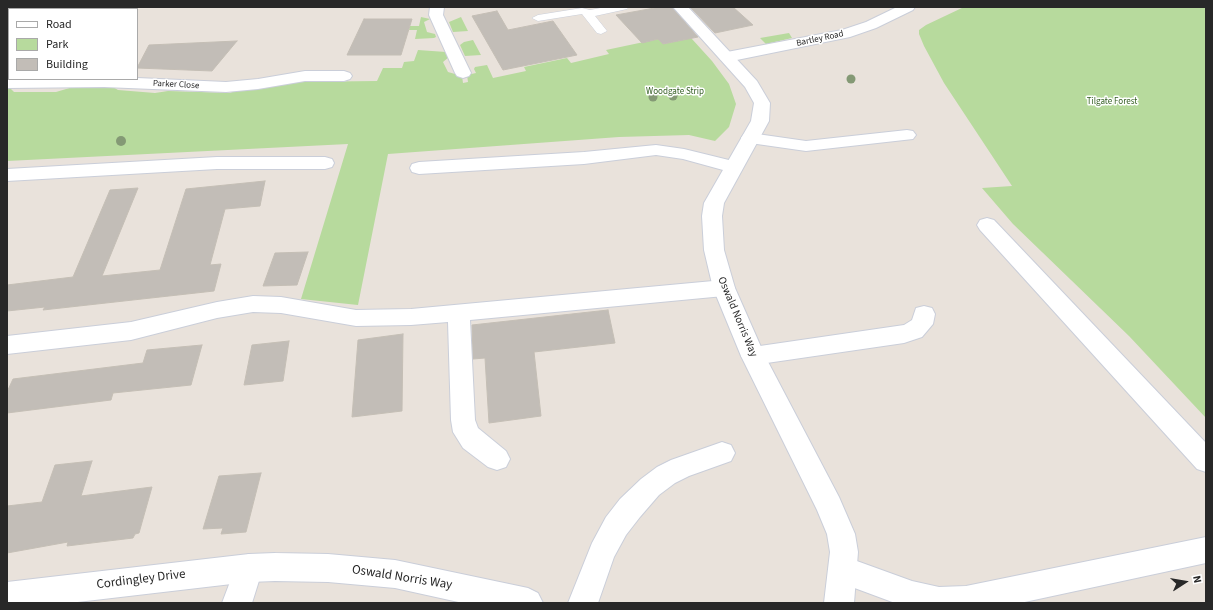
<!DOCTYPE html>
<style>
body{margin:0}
#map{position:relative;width:1213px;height:610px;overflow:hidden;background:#e9e2db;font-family:"Source Sans 3",sans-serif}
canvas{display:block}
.frame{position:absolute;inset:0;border:8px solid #282828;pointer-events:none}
.legend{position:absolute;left:8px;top:8px;width:130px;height:72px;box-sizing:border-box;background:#fff;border:1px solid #a9a9a9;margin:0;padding:5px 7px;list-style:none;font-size:12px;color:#282828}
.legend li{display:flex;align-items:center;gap:8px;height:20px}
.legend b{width:20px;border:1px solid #a9a9a9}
.north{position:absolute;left:1165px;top:562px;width:40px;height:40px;-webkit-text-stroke:3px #fff;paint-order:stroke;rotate:78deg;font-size:11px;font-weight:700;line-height:16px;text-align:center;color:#282828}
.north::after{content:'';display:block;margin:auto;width:14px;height:18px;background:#282828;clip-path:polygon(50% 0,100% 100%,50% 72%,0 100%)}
</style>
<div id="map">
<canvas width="1213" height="610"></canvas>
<div class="frame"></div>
<ul class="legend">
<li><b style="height:5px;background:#fff"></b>Road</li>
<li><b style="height:11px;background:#b7da9d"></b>Park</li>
<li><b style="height:11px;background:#c2bdb7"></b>Building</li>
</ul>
<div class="north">N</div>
</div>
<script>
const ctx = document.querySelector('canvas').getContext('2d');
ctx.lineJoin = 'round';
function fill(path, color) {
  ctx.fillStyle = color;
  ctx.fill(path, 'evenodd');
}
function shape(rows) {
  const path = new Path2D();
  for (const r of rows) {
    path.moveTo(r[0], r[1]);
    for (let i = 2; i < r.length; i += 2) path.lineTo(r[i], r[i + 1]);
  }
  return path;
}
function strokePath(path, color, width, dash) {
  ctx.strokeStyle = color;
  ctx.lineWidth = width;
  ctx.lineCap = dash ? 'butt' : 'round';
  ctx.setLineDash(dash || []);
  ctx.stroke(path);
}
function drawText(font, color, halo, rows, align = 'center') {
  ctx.font = font + ' "Source Sans 3",sans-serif';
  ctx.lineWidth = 3;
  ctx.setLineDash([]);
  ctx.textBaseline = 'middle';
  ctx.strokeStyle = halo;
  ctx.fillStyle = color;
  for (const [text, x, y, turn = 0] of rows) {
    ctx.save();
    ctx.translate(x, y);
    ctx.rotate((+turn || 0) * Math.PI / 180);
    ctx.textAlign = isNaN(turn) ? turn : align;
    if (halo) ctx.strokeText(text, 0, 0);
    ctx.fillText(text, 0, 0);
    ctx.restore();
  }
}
const green = shape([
 [964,7,1206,7,1206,418,1129,336,1013,224,982,188,1012,186,944,83,924,46,919,34,919,30,926,25],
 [421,17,430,19,424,22,427,32,435,34,436,37,434,38,415,39,417,30,409,30,410,26,419,26],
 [461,17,468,31,453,32,449,22],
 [682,28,712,61,729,84,736,104,729,127,715,141,689,135,619,137,388,154,358,305,301,299,348,144,7,161,7,88,10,88,14,92,56,92,73,87,113,87,118,90,155,93,168,91,230,93,237,90,259,89,296,82,377,81,383,68,402,68,404,62,414,61,418,50,446,52,449,57,443,62,448,72,462,76,463,83,468,82,467,75,476,73,474,69,475,67,487,65,493,78,526,71,524,67,567,58,571,63,609,54,606,50,658,39,663,44,686,39],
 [789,33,792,38,766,44,760,38],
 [473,40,481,55,465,56,460,45,464,42]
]);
const building = shape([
 [660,7,672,7,698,37,663,44,658,39,642,43,616,15,660,7],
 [690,7,733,7,753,25,715,33,690,7],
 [497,11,508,30,553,21,577,55,503,70,472,16,497,11],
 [364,19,412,19,401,55,347,55,364,19],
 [237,41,212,71,137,68,149,45,237,41],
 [265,181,260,206,225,209,210,265,221,264,214,291,43,310,45,307,7,311,7,285,73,277,110,190,138,188,102,276,160,270,186,189,265,181],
 [308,252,297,285,263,286,275,253,308,252],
 [608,310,615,343,534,352,541,416,489,423,485,358,473,359,472,325,608,310],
 [403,334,402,411,352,417,358,340,403,334],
 [289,341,283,381,244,385,252,345,289,341],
 [202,345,191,385,113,393,111,400,7,413,7,392,13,379,143,363,147,350,202,345],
 [92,461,81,496,152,487,139,533,135,534,133,538,67,546,68,542,7,553,7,506,42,502,55,465,92,461],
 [261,473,246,532,221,534,223,528,203,529,219,476,261,473]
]);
const service = shape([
 [606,7,629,7,627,9,595,16,607,31,601,34,597,33,582,14,538,21,532,18,538,15,582,8,590,10,606,7]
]);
const minor = shape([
 [430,7,444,7,443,15,471,73,469,76,463,78,457,76,455,73,429,15,430,7],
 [897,7,915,7,913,10,876,28,850,37,727,62,721,60,719,57,721,54,727,52,842,30,866,22,897,7],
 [7,15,9,15,9,23,7,23,7,15],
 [305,71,344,71,350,73,352,76,350,79,344,81,305,81,258,89,226,92,104,87,7,88,7,78,137,78,226,82,258,79,305,71],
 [907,130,913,131,916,135,913,139,806,151,750,143,744,142,741,138,744,134,750,133,806,141,907,130],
 [656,145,684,149,741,163,743,167,741,171,734,173,683,159,656,155,584,164,419,174,412,172,410,168,412,164,419,162,584,152,656,145],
 [217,157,325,157,332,159,334,163,332,167,325,169,217,169,7,181,7,169,217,157],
 [987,218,994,220,1206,443,1206,472,1197,469,980,230,977,225,980,220,987,218],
 [724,280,732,283,735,288,732,293,724,296,470,320,475,420,478,428,506,451,510,459,506,467,497,470,488,467,463,448,453,432,451,420,448,322,411,325,356,326,281,313,253,312,217,318,131,340,7,354,7,336,131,322,217,302,253,296,281,297,356,310,411,309,724,280],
 [924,306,932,308,935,314,933,324,922,337,904,343,753,365,745,362,741,356,745,350,753,347,904,325,912,320,916,308,924,306],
 [722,442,731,445,735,453,731,461,689,476,675,483,659,495,640,517,626,535,614,557,598,603,568,603,592,543,606,517,620,499,641,479,657,467,671,460,722,442],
 [1206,537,1206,563,1020,603,895,603,833,580,829,570,833,560,843,556,912,581,939,587,966,586,1206,537],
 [249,554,259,558,263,568,252,603,222,603,239,558,249,554]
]);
const tertiary = shape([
 [30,7,46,7,45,9,29,9,30,7],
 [673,7,688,7,757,81,770,103,769,121,724,203,722,216,724,250,735,288,765,356,839,497,855,534,858,552,854,603,824,603,830,552,827,534,817,510,741,356,713,288,704,250,702,216,704,203,751,121,754,103,745,87,673,7],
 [9,26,9,36,7,37,7,27,9,26],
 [275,553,328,554,395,560,528,588,538,593,543,603,463,603,395,588,328,582,275,581,249,582,69,603,7,603,7,582,249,554,275,553]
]);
const trees = [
 [851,79,4.5],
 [673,96,4.5],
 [653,97,4.5],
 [121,141,5]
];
const farStreetnames = [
 ["Bartley Road",820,39,-12],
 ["Parker Close",176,85,3]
];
const farParknames = [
 ["Woodgate Strip",675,92],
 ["Tilgate Forest",1112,102]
];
const streetNames = [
 ["Oswald Norris Way",737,317,67]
];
const nearStreetnames = [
 ["Oswald Norris Way",402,578,9],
 ["Cordingley Drive",141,580,-7]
];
fill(green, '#b7da9d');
fill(building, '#c2bdb7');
strokePath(building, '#c4beb5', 1);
strokePath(service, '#caced9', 1);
strokePath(minor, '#caced9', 2);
strokePath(tertiary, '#caced9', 2);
fill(service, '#fff');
fill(minor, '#fff');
fill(tertiary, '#fff');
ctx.fillStyle = '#849975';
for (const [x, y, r] of trees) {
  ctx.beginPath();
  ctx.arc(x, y, r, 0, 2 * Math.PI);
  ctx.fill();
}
drawText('9px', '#282828', '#fff', farStreetnames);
drawText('9px', '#325d21', '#fff', farParknames);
drawText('11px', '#282828', '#fff', streetNames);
drawText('13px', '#282828', '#fff', nearStreetnames);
</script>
